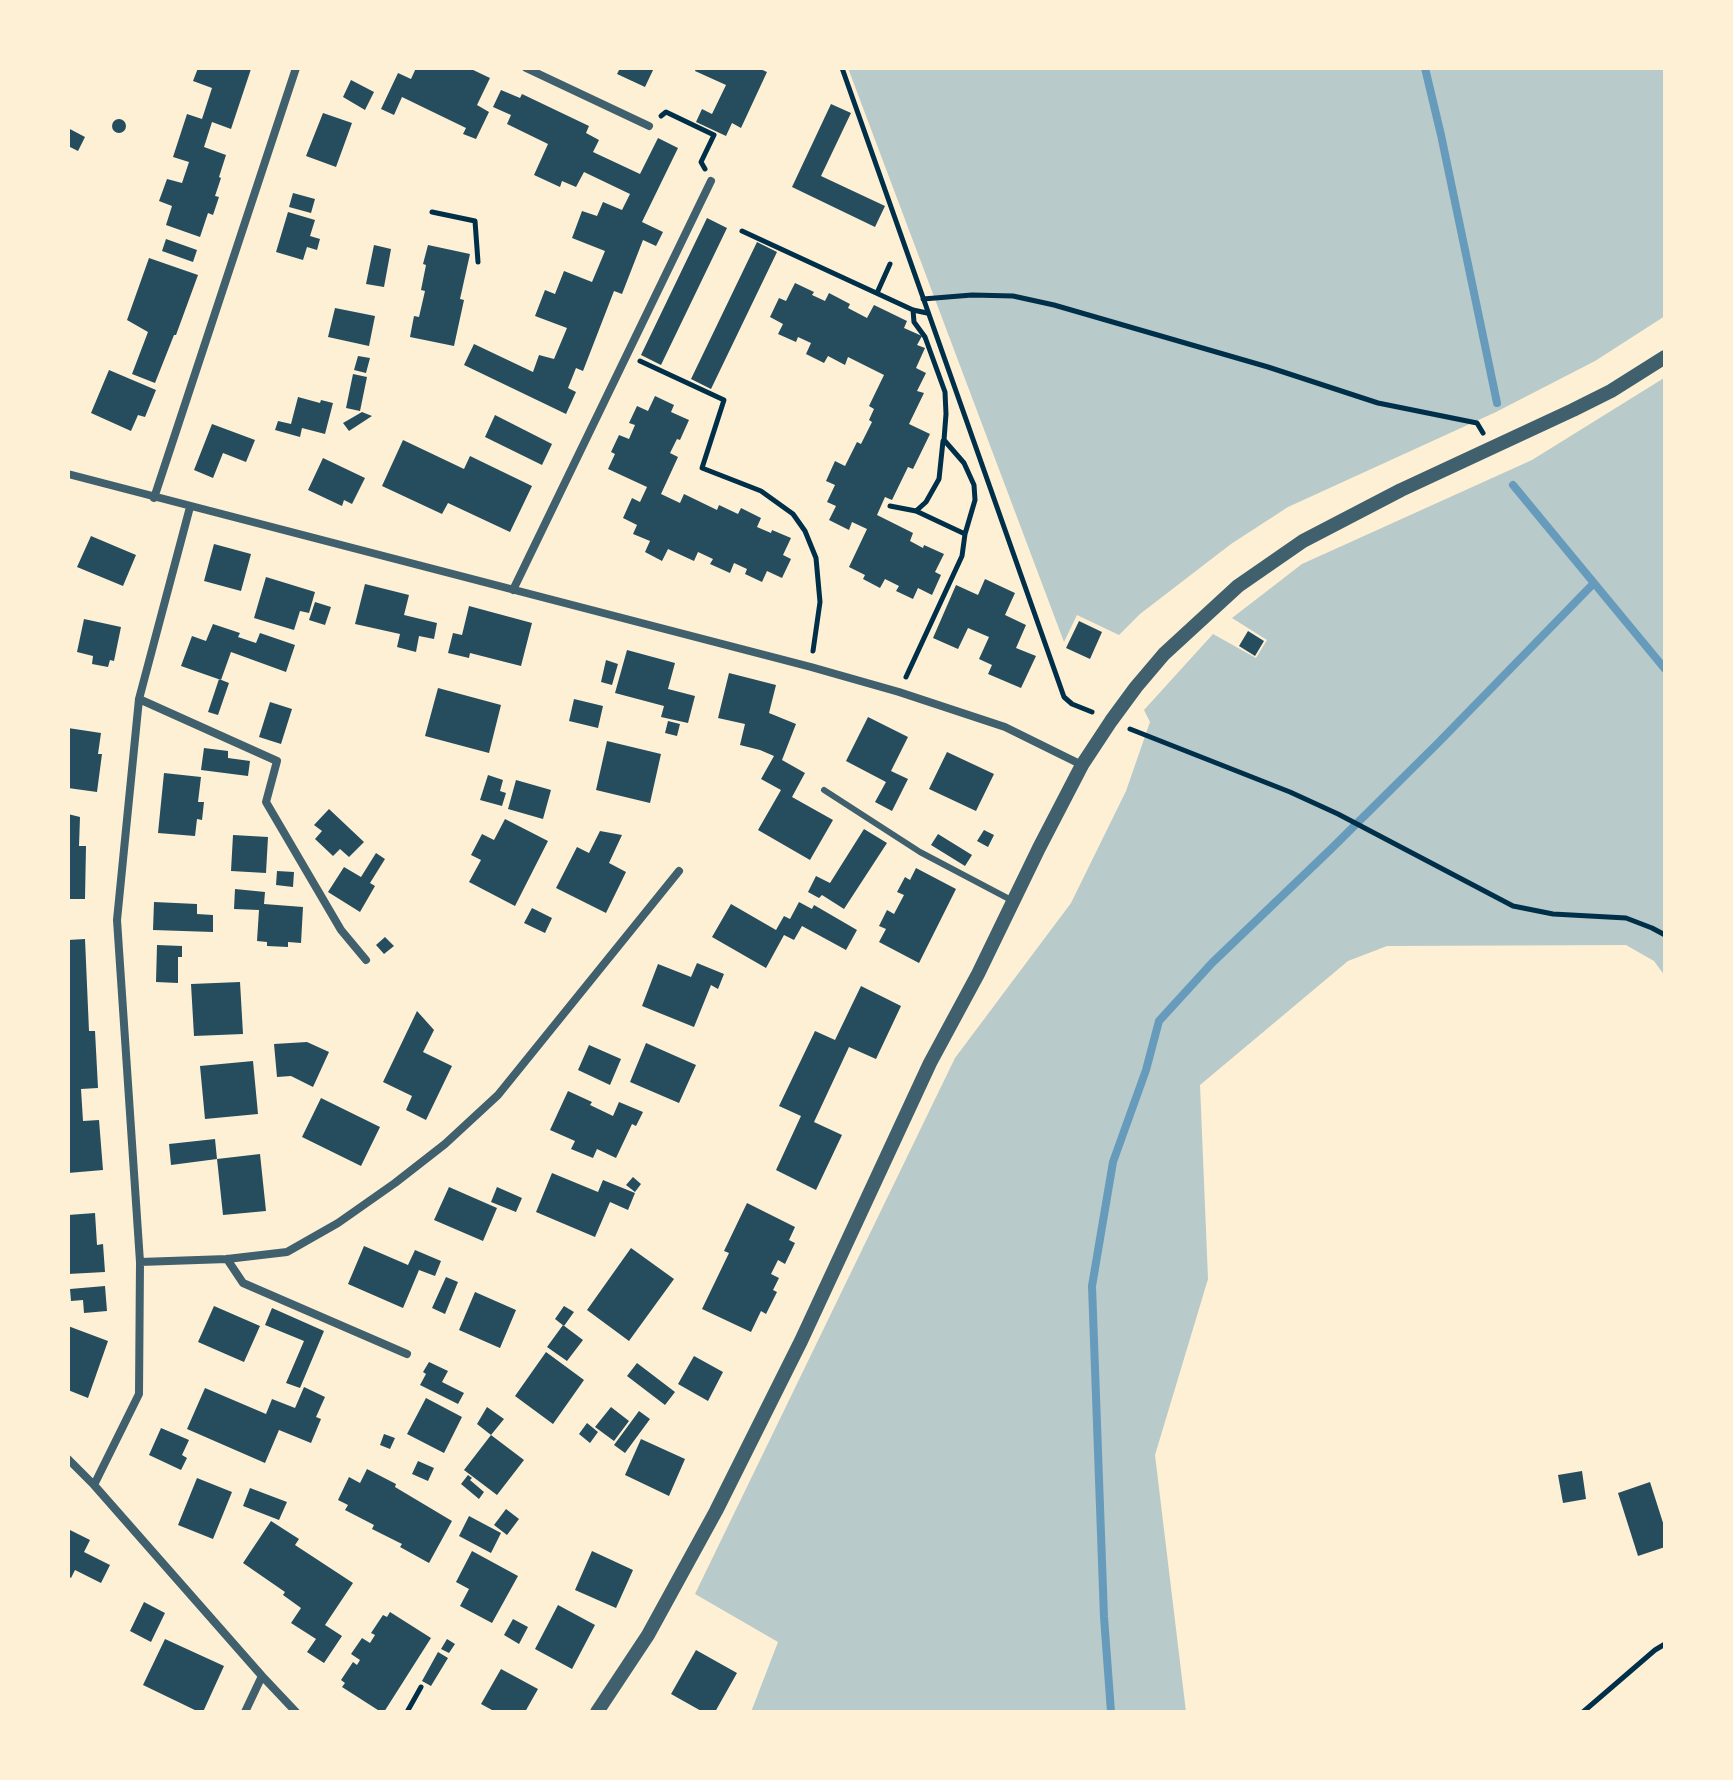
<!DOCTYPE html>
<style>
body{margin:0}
#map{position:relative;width:1733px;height:1780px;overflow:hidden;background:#fdf0d5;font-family:"Golos Text",sans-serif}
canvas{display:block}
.frame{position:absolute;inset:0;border:70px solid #fdf0d5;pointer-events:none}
</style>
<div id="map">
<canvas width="1733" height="1780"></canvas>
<div class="frame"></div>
</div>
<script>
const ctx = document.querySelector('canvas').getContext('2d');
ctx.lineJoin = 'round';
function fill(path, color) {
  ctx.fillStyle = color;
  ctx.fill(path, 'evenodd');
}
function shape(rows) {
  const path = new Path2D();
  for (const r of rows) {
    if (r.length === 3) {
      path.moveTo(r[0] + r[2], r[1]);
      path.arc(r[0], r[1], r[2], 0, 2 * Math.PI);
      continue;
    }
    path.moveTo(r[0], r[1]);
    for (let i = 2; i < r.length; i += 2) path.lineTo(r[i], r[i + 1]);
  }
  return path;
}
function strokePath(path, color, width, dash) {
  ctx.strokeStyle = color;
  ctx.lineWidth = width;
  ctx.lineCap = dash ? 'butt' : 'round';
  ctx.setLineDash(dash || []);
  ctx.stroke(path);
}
const green = shape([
 [848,68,1665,68,1665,316,1595,361,1496,412,1288,507,1231,544,1140,614,1119,635,1077,615,1064,642],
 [1664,378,1665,976,1654,961,1626,945,1387,946,1348,961,1200,1085,1208,1279,1155,1455,1186,1712,751,1712,778,1642,695,1594,955,1058,1071,903,1126,791,1150,722,1144,710,1213,634,1256,658,1267,640,1232,618,1302,564,1532,460]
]);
const stream = shape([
 [1425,68,1441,135,1497,403],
 [1513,485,1665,669],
 [1111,1712,1104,1617,1092,1286,1113,1162,1146,1070,1159,1021,1212,963,1331,849,1438,743,1594,583]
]);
const building = shape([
 [198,68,251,69,231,129,212,122,204,147,226,155,219,177,221,178,215,196,219,197,213,215,208,213,200,237,166,225,172,206,159,201,167,179,182,183,189,162,173,157,187,114,202,119,212,88,193,81],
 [416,68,469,68,490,78,477,105,489,112,476,139,463,134,466,128,402,97,394,115,381,109,398,73,411,79],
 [620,68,654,68,645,87,617,74],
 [696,68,758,68,767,72,741,128,732,123,726,136,696,122,702,109,712,114,726,85,695,71],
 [351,80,374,92,365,110,343,97],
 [501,90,520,98,522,94,589,126,586,133,599,140,593,152,640,174,658,138,678,148,642,222,663,232,656,246,643,240,622,294,614,291,583,371,576,368,568,388,576,392,566,414,464,365,474,344,533,372,539,355,554,359,567,328,535,316,545,290,555,294,564,271,592,282,605,251,572,238,582,211,597,216,603,202,622,210,630,194,584,172,576,187,562,181,560,187,534,175,548,144,507,124,511,115,493,107],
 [831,104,851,113,821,176,885,206,875,227,792,187],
 [323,113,352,123,336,167,306,156],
 [119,126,7],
 [68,128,85,137,78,151,68,146],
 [293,193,315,199,311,213,289,207],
 [288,212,315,220,310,236,320,239,317,250,307,247,303,260,276,252],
 [707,218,727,228,661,365,641,355],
 [166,239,197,250,193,262,162,251],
 [757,242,777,252,711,389,691,379],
 [374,245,391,249,384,287,366,284],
 [428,245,470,254,460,299,464,300,454,346,410,337,414,316,419,317,425,291,421,290,426,265,423,264],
 [149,258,198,275,176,335,174,335,155,383,132,374,148,332,127,320],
 [795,283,814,292,812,295,825,301,829,293,850,304,848,308,867,318,874,305,907,321,904,328,922,336,917,345,925,348,916,368,926,373,917,391,924,393,909,424,930,434,913,469,908,467,892,500,885,497,877,515,913,533,910,541,923,548,924,545,944,554,935,572,941,575,932,595,918,588,913,599,896,591,899,586,885,579,880,588,863,579,865,575,849,567,867,529,852,522,849,530,829,520,836,506,827,502,835,485,826,481,835,461,845,466,857,442,861,444,872,422,869,420,874,409,869,406,884,375,848,357,845,365,828,356,824,363,806,354,811,343,798,337,796,342,778,334,783,324,770,317,779,298,786,301],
 [335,308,375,316,369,346,328,337],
 [358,356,370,358,366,373,354,370],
 [109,370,156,390,145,417,138,415,131,431,91,413],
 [353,374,367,377,360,411,346,408],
 [655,396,674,405,671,412,689,420,680,440,677,439,670,453,678,457,661,494,680,503,684,494,717,510,719,505,738,514,741,508,761,518,757,527,771,533,772,530,791,538,783,555,791,559,782,578,767,571,762,582,745,574,747,569,734,563,730,573,710,564,713,559,698,552,694,561,668,549,662,561,645,552,650,541,633,534,637,525,623,518,632,498,640,502,647,487,608,469,615,454,611,452,619,435,629,439,635,425,629,423,637,406,648,411],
 [298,397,320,403,321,400,333,403,325,434,302,428,300,437,275,430,278,421,291,424],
 [362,412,372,416,349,431,343,423],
 [495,415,552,444,542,465,485,437],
 [212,424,255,440,246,462,223,453,213,478,194,470],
 [403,440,464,469,470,456,532,486,510,532,448,503,442,514,382,486],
 [323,458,365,478,352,504,344,500,342,506,308,490],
 [91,536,136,555,123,586,77,567],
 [214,544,251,554,241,591,204,581],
 [266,577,315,592,309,613,300,611,294,630,254,618],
 [985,579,1015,593,1005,615,1026,625,1016,648,1036,656,1021,688,988,674,992,665,979,659,989,637,968,628,958,649,933,638,956,585,978,595],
 [365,584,409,595,404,615,437,623,434,639,419,636,416,652,397,647,400,634,355,624],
 [315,602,331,607,325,625,309,620],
 [469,606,532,623,521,666,470,653,469,658,448,653,453,633,462,635],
 [84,619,121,627,114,661,110,660,108,667,92,664,93,656,77,652],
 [1079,621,1102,632,1090,659,1066,648],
 [213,624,240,633,238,637,256,643,260,633,295,645,286,672,231,652,221,680,181,666,192,636,206,641],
 [1248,631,1264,641,1255,656,1239,646],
 [627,650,675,663,668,689,695,696,688,723,661,717,664,706,615,693],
 [606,660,618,664,612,685,601,682],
 [729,673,776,685,769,713,796,724,782,760,805,773,792,797,833,820,810,860,758,830,781,790,761,779,774,756,760,750,740,745,745,724,718,718],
 [219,679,229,683,218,715,208,712],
 [438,688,501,705,489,753,425,736],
 [574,699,603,706,598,728,569,721],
 [270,702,292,709,281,744,259,737],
 [868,717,908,737,891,771,908,779,892,811,875,802,886,782,846,761],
 [668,721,680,724,677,736,665,733],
 [68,728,101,733,98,754,102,754,97,792,68,788],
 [607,741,661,754,650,803,596,790],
 [204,748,228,751,228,758,250,761,248,776,201,770],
 [947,752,994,774,976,811,929,789],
 [164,773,201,777,198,802,204,802,202,820,197,819,195,836,158,833],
 [488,775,503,780,500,791,506,793,502,806,480,800],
 [516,780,551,790,543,819,508,809],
 [329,809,364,842,349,857,340,849,333,856,315,839,322,831,314,825],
 [68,814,80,817,79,846,86,846,85,899,68,899],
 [505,819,548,841,515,906,469,882,481,860,471,855,482,834,494,840],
 [864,829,887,843,844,909,822,895,819,898,808,892,816,876,830,883],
 [984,830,994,835,988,847,977,841],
 [600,831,622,835,609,863,626,872,606,913,556,888,577,847,589,853],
 [938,834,972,855,965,866,931,845],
 [233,835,268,837,266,873,231,871],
 [376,853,385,859,370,883,375,886,360,912,328,892,344,867,361,877],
 [916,868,956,889,919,963,879,942,886,929,879,926,887,910,894,914,904,895,897,892,905,877,910,880],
 [277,871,294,872,293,887,276,885],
 [235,889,265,892,264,904,303,907,301,943,288,942,288,947,267,946,267,942,257,941,259,910,234,909],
 [154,902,197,904,197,914,213,915,213,932,153,930],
 [799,902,812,909,814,905,857,930,846,950,802,926,794,940,784,935,766,968,712,937,731,904,776,930,784,916,790,919],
 [532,908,552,918,545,933,524,923],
 [385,937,394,946,384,954,376,945],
 [85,939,89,1031,95,1031,98,1088,81,1089,83,1121,99,1120,103,1170,68,1173,68,940],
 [157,945,182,946,182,957,178,957,178,983,156,982],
 [697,963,724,974,718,989,711,985,694,1027,642,1006,658,964,691,977],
 [240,982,243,1034,194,1036,191,984],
 [861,986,901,1006,876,1059,849,1047,814,1122,842,1135,816,1190,776,1170,801,1116,779,1106,815,1031,835,1040],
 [417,1011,434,1030,423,1052,452,1066,426,1120,406,1110,412,1096,383,1082],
 [307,1042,329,1052,313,1087,291,1076,277,1077,274,1044],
 [646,1043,696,1065,679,1103,630,1082],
 [589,1045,621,1059,610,1085,578,1070],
 [253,1061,258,1114,205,1119,200,1066],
 [568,1091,592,1102,590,1105,613,1116,619,1102,643,1112,636,1126,632,1124,616,1158,597,1149,593,1158,571,1149,575,1141,550,1130],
 [321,1098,380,1127,361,1166,302,1137],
 [215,1139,217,1159,260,1154,266,1211,223,1215,217,1159,171,1165,169,1144],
 [552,1173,598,1192,603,1180,635,1193,628,1210,610,1202,595,1237,536,1212],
 [633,1177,641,1184,635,1192,626,1185],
 [449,1187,497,1208,483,1241,434,1220],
 [497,1187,522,1198,516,1212,491,1202],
 [747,1203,795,1227,789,1240,795,1243,785,1264,778,1260,771,1274,779,1278,773,1290,777,1292,766,1314,761,1311,751,1332,702,1309,729,1253,724,1251],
 [95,1213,97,1245,103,1244,105,1272,68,1274,68,1215],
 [364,1246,408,1265,415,1250,441,1261,435,1276,419,1270,403,1308,348,1284],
 [631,1248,674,1279,629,1341,587,1310],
 [446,1277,458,1282,445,1314,432,1308],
 [105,1286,107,1311,84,1313,83,1300,71,1301,70,1289],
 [475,1292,516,1310,500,1348,459,1330],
 [214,1306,260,1326,244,1362,198,1342],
 [564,1306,574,1312,564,1326,555,1319],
 [272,1308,324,1331,300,1388,286,1383,304,1341,265,1325],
 [563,1325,583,1340,567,1361,547,1347],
 [68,1326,108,1341,88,1398,68,1390],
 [546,1352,584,1380,553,1424,515,1396],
 [694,1356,723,1372,708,1401,678,1384],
 [429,1362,448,1371,442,1382,464,1393,458,1404,420,1385,426,1374,423,1372],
 [637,1363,675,1392,665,1405,627,1376],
 [304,1387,325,1397,316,1417,321,1419,311,1443,279,1430,265,1463,187,1429,205,1388,266,1414,272,1399,295,1408],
 [426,1398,462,1417,444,1453,407,1434],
 [487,1407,504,1419,491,1435,477,1424],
 [611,1407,629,1421,614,1441,595,1427],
 [639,1411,650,1419,625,1453,614,1445],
 [587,1423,598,1432,590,1443,579,1434],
 [161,1428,189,1440,182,1455,187,1458,181,1470,149,1455],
 [384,1434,395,1438,390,1449,380,1445],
 [491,1435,524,1460,497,1495,464,1470],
 [641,1439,685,1459,669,1496,625,1475],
 [418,1461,434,1468,428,1481,412,1474],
 [367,1469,396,1484,395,1487,452,1521,429,1563,400,1547,402,1544,372,1529,374,1525,345,1510,348,1505,338,1500,349,1477,360,1483],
 [1582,1471,1586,1499,1563,1503,1558,1475],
 [468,1475,472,1478,470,1480,484,1492,479,1499,461,1484],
 [197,1478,232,1492,213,1539,178,1525],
 [1650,1482,1665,1529,1665,1547,1638,1556,1618,1493],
 [250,1488,287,1502,279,1520,243,1506],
 [506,1509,519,1519,507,1535,494,1525],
 [469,1516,501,1533,491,1553,459,1536],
 [271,1521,299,1539,295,1545,353,1583,325,1625,342,1636,324,1663,307,1652,316,1639,291,1623,301,1608,283,1595,285,1592,243,1563],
 [68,1529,90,1540,84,1552,110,1565,101,1583,75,1570,71,1578,68,1576],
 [472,1551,518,1576,492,1623,460,1606,469,1589,456,1582],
 [592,1551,633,1570,616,1608,575,1590],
 [144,1602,165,1613,151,1642,130,1631],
 [558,1605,595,1625,572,1669,535,1649],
 [390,1612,431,1638,384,1712,381,1712,342,1687,345,1683,341,1680,353,1662,357,1665,360,1660,351,1654,362,1638,370,1643,375,1635,371,1633,383,1615,387,1617],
 [513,1619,528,1627,519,1644,504,1635],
 [165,1639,224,1666,203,1712,199,1712,143,1685],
 [447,1639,455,1644,449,1653,441,1649],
 [696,1650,737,1673,715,1712,703,1712,671,1694],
 [438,1652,448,1658,431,1686,422,1681],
 [501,1669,538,1689,525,1712,491,1712,492,1710,481,1704]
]);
const path = shape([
 [842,68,1064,697,1072,704,1092,712],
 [661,116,666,112,714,135,701,162,705,169],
 [432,212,475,221,478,262],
 [742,231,913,310,927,313],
 [877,293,890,264],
 [923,299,972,295,1013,296,1054,305,1268,367,1378,403,1477,423,1483,433],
 [640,361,724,400,702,468,761,491,793,514,805,531,816,558,820,602,813,651],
 [890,506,916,511,965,534],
 [916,511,926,502,939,479,943,441],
 [906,677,962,556,965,534,975,500,974,485,964,463,944,440,946,414,945,392,925,337,914,322,913,310],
 [1130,729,1290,792,1338,814,1513,906,1553,914,1626,918,1652,928,1665,935],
 [407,1712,421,1687],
 [1583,1712,1655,1650,1665,1644]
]);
const service = shape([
 [824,790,920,852,1013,901]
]);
const minor = shape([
 [526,68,649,126],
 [68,474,811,667,899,692,1005,727,1082,765],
 [154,498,296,68],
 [513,590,711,181],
 [139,699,277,761,266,802,341,930,366,960],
 [227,1259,243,1283,407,1354],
 [140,1262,227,1259,287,1252,338,1223,395,1183,445,1144,498,1095,679,871],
 [68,1459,94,1485,262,1676,296,1712],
 [94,1485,139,1394,140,1262,117,920,139,699,190,507],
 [245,1712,262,1676]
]);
const tertiary = shape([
 [597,1712,648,1635,716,1511,801,1341,930,1063,978,974,1039,848,1082,765,1111,721,1136,687,1164,654,1238,586,1303,541,1401,490,1573,410,1611,391,1665,357]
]);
fill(green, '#b9caca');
strokePath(stream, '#669bbc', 8);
fill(building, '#264d5e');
strokePath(path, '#003049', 5);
strokePath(service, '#3f606c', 6);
strokePath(minor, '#3f606c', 8);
strokePath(tertiary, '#3f606c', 14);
</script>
